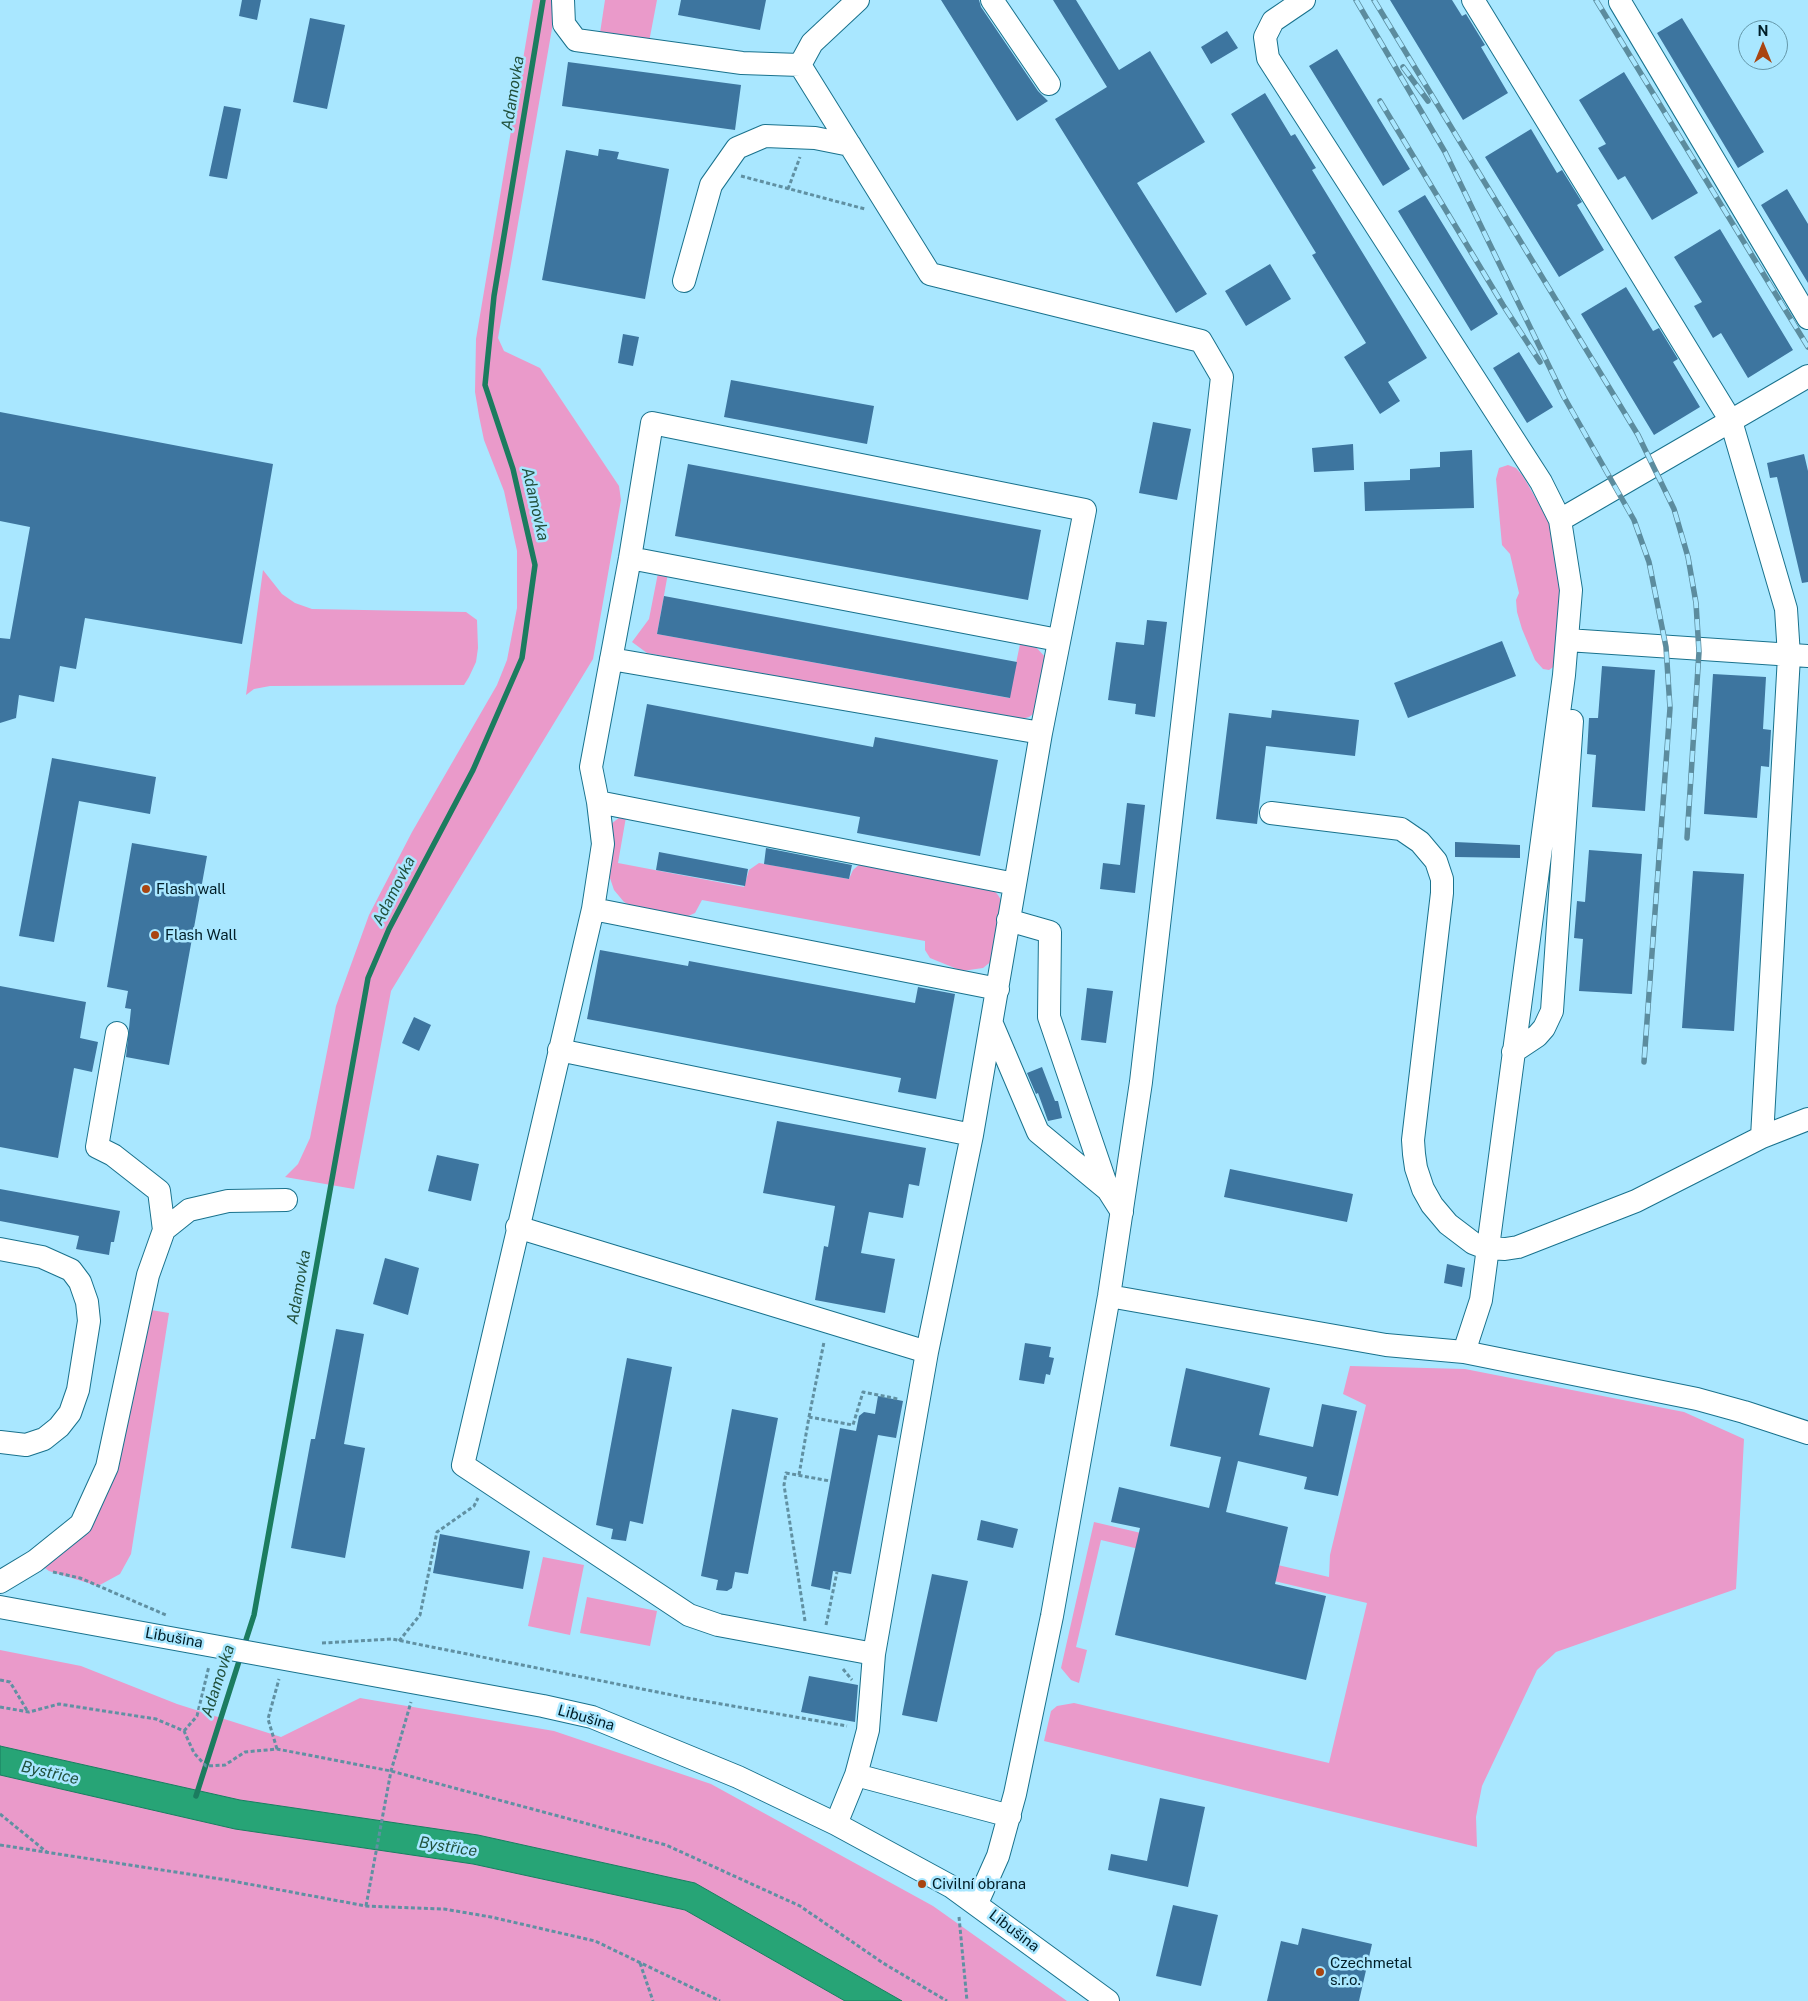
<!DOCTYPE html>
<meta charset="utf-8">
<style>
body{margin:0}
#map{position:relative;width:1808px;height:2001px;overflow:hidden;background:#a9e7ff;font-family:"Public Sans",sans-serif}
canvas{display:block}
.north{position:absolute;left:1738px;top:20px;width:50px;height:50px;box-sizing:border-box;background:#a9e7ff;border:1px solid #6597a9;border-radius:50%;rotate:0deg;font-size:14px;font-weight:700;line-height:20px;text-align:center;color:#001e28}
.north::after{content:'';display:block;margin:auto;width:18px;height:22px;background:#a94511;clip-path:polygon(50% 0,100% 100%,50% 72%,0 100%)}
</style>
<div id="map">
<canvas width="1808" height="2001"></canvas>
<div class="north">N</div>
</div>
<script>
const ctx = document.querySelector('canvas').getContext('2d');
ctx.lineJoin = 'round';
function fill(path, color) {
  ctx.fillStyle = color;
  ctx.fill(path, 'evenodd');
}
function shape(rows) {
  const path = new Path2D();
  for (const r of rows) {
    path.moveTo(r[0], r[1]);
    for (let i = 2; i < r.length; i += 2) path.lineTo(r[i], r[i + 1]);
  }
  return path;
}
function strokePath(path, color, width, dash) {
  ctx.strokeStyle = color;
  ctx.lineWidth = width;
  ctx.lineCap = dash ? 'butt' : 'round';
  ctx.setLineDash(dash || []);
  ctx.stroke(path);
}
function drawText(font, color, halo, rows, align = 'center') {
  ctx.font = font + ' "Public Sans",sans-serif';
  ctx.lineWidth = 5;
  ctx.setLineDash([]);
  ctx.textBaseline = 'middle';
  ctx.strokeStyle = halo;
  ctx.fillStyle = color;
  for (const [text, x, y, turn = 0] of rows) {
    ctx.save();
    ctx.translate(x, y);
    ctx.rotate((+turn || 0) * Math.PI / 180);
    ctx.textAlign = isNaN(turn) ? turn : align;
    if (halo) ctx.strokeText(text, 0, 0);
    ctx.fillText(text, 0, 0);
    ctx.restore();
  }
}
const green = shape([
 [533,0,557,0,498,338,504,351,540,368,619,486,621,500,593,659,391,991,354,1189,285,1177,298,1164,310,1138,336,1006,369,915,412,832,497,685,507,660,517,608,517,551,504,491,484,440,479,416,475,392,476,339],
 [605,0,657,0,649,42,600,33],
 [1508,465,1516,468,1523,476,1551,525,1564,580,1556,665,1549,670,1543,669,1535,660,1522,629,1517,612,1516,600,1519,593,1510,554,1502,545,1496,479,1499,468],
 [263,570,282,594,295,603,312,609,466,612,477,620,478,648,476,662,469,677,464,685,270,686,254,689,246,695],
 [658,573,668,573,657,634,1009,698,1021,639,1032,643,1048,660,1039,710,1029,717,1018,720,1006,720,647,653,632,642,649,619],
 [620,817,626,817,618,863,744,887,749,870,759,863,849,879,853,870,861,863,990,886,998,895,1004,905,993,960,983,968,962,971,930,958,925,950,925,941,702,900,695,913,686,917,637,909,624,902,614,890,609,875,611,824],
 [151,1310,169,1313,131,1554,120,1574,98,1586,49,1571,35,1561,81,1524],
 [1350,1366,1465,1369,1684,1412,1744,1439,1736,1589,1556,1652,1537,1670,1482,1786,1476,1817,1477,1847,1044,1741,1051,1711,1057,1706,1074,1703,1329,1763,1367,1603,1101,1540,1076,1647,1087,1650,1079,1683,1071,1680,1061,1668,1094,1522,1329,1577,1330,1555,1366,1405,1343,1394],
 [543,1557,584,1565,570,1635,528,1626],
 [587,1597,657,1611,650,1646,580,1633],
 [0,1650,81,1666,177,1704,281,1737,360,1698,554,1731,711,1784,933,1906,1067,2001,902,2001,695,1883,478,1835,240,1800,0,1746],
 [0,1775,235,1829,473,1864,685,1910,845,2001,0,2001]
]);
const water = shape([
 [0,1746,240,1800,478,1835,695,1883,902,2001,845,2001,685,1910,473,1864,235,1829,0,1775,0,1746]
]);
const stream = shape([
 [244,1646,254,1615,368,978,389,929,473,770,522,658,535,565,513,469,485,385,494,296,543,0],
 [196,1796,241,1655]
]);
const building = shape([
 [242,0,261,0,257,20,239,16],
 [681,0,766,0,760,30,678,15],
 [941,0,979,0,981,7,1038,91,1048,101,1017,121],
 [1053,0,1076,0,1119,70,1150,51,1205,142,1137,183,1207,294,1176,313,1055,119,1107,87],
 [1390,0,1452,0,1462,16,1466,14,1485,45,1481,47,1508,93,1463,120],
 [310,18,345,25,327,109,293,102],
 [1682,18,1764,152,1738,168,1657,33],
 [1227,31,1238,48,1211,64,1201,47],
 [1337,49,1410,169,1383,186,1309,66],
 [568,62,741,85,735,130,562,106],
 [1624,72,1698,193,1652,220,1625,176,1618,180,1598,148,1606,144,1579,100],
 [1265,93,1291,136,1295,134,1316,168,1312,170,1427,358,1388,382,1400,401,1380,414,1344,357,1366,343,1312,255,1316,253,1231,114],
 [224,106,241,109,227,179,209,176],
 [1531,129,1557,173,1562,170,1582,202,1577,205,1604,250,1559,277,1485,157],
 [599,149,619,152,617,159,669,169,645,299,542,280,566,150,598,156],
 [1787,189,1808,224,1808,283,1761,205],
 [1425,195,1498,314,1471,331,1398,211],
 [1720,229,1793,350,1748,378,1721,333,1713,338,1694,306,1702,302,1674,257],
 [1270,264,1291,299,1246,326,1225,291],
 [1626,287,1653,331,1659,328,1678,359,1673,362,1700,407,1654,435,1581,314],
 [623,334,639,337,633,366,618,363],
 [1519,352,1553,407,1527,423,1493,368],
 [731,380,874,406,867,444,724,417],
 [0,412,273,464,242,644,85,618,76,669,60,666,54,702,19,695,16,718,0,723,0,638,10,639,30,527,0,521],
 [1153,422,1191,429,1177,500,1139,493],
 [1353,444,1354,470,1314,472,1312,448],
 [1472,450,1474,508,1365,511,1364,482,1410,480,1410,469,1440,467,1440,452],
 [1804,454,1808,471,1808,582,1802,583,1777,477,1770,478,1767,463],
 [688,464,1041,530,1028,600,675,536],
 [664,596,1017,662,1010,698,657,634],
 [1147,620,1167,622,1155,717,1135,714,1136,704,1108,700,1116,642,1144,645],
 [1502,641,1516,676,1408,718,1394,683],
 [1602,666,1655,670,1645,811,1592,807,1596,755,1587,754,1589,718,1598,718],
 [1713,674,1766,677,1763,729,1771,730,1769,767,1761,766,1757,818,1704,814],
 [647,704,873,747,875,737,998,760,980,856,857,833,860,817,634,776],
 [1272,710,1359,720,1355,756,1266,746,1257,824,1216,819,1229,713,1271,718],
 [52,758,156,777,150,814,79,801,54,942,19,936],
 [1127,803,1145,805,1135,893,1100,889,1103,863,1120,865],
 [1455,842,1520,845,1520,858,1455,857],
 [132,843,207,856,169,1065,126,1057,131,1009,125,1008,128,991,107,987],
 [766,848,852,865,849,879,764,864],
 [1589,850,1642,854,1632,994,1579,991,1583,939,1574,938,1577,901,1585,902],
 [659,852,748,869,745,886,656,870],
 [1693,871,1744,874,1734,1031,1682,1028],
 [600,950,688,966,689,961,915,1003,918,987,955,994,936,1099,898,1092,901,1078,587,1019],
 [0,986,86,1002,80,1038,98,1042,92,1072,74,1068,58,1158,0,1147],
 [1087,988,1113,991,1106,1043,1081,1040],
 [414,1017,431,1025,419,1051,402,1043],
 [1042,1067,1055,1101,1058,1101,1062,1118,1048,1121,1038,1093,1036,1094,1027,1073],
 [777,1121,926,1148,919,1186,909,1184,903,1218,869,1212,861,1253,895,1259,885,1313,815,1300,824,1246,828,1247,835,1206,763,1193],
 [437,1155,479,1164,471,1201,428,1191],
 [1230,1169,1353,1194,1347,1222,1224,1197],
 [0,1189,120,1211,114,1242,111,1242,109,1255,76,1249,79,1236,0,1221],
 [385,1258,419,1268,408,1315,373,1304],
 [1447,1264,1465,1268,1462,1287,1444,1283],
 [336,1329,364,1334,344,1444,365,1448,345,1558,291,1548,311,1439,315,1439],
 [1025,1343,1051,1347,1049,1357,1054,1358,1050,1375,1046,1374,1044,1384,1019,1380],
 [627,1358,672,1367,643,1524,630,1521,626,1541,611,1539,613,1529,596,1525],
 [1186,1368,1270,1388,1259,1435,1313,1447,1322,1404,1357,1411,1338,1496,1304,1489,1307,1477,1238,1461,1226,1512,1288,1527,1275,1584,1326,1596,1306,1680,1115,1635,1140,1528,1111,1522,1119,1487,1209,1508,1221,1457,1170,1446],
 [878,1396,903,1401,896,1438,878,1435,851,1574,833,1571,830,1590,811,1586,840,1428,856,1431,859,1416,864,1412,875,1414],
 [732,1409,778,1418,748,1574,735,1572,732,1588,727,1591,716,1590,718,1580,701,1576],
 [981,1520,1018,1529,1013,1548,977,1540],
 [440,1534,530,1551,523,1589,433,1573],
 [932,1574,968,1581,937,1722,902,1715],
 [809,1676,858,1685,855,1722,801,1712],
 [1160,1798,1205,1807,1188,1887,1108,1870,1111,1854,1147,1861],
 [1173,1905,1218,1915,1201,1986,1156,1976],
 [1302,1928,1372,1944,1359,2001,1267,2001,1281,1941,1298,1945]
]);
const path = shape([
 [741,176,865,209],
 [788,189,800,157],
 [809,1417,824,1342],
 [799,1475,809,1417,853,1425,863,1392,898,1399],
 [53,1572,80,1578,166,1615],
 [805,1621,784,1485,786,1473,830,1481],
 [826,1625,837,1572],
 [399,1641,420,1615,437,1532,474,1506,478,1498],
 [322,1643,392,1639,687,1698,847,1726],
 [843,1669,852,1680],
 [0,1680,10,1682,28,1712],
 [0,1707,29,1712,59,1704,156,1719,184,1731,194,1753,206,1766,225,1765,245,1752,277,1749,391,1771,666,1845,800,1906,883,1963,947,2001],
 [184,1731,197,1716,209,1666],
 [277,1749,268,1719,279,1679],
 [0,1814,48,1853],
 [0,1845,227,1880,366,1906,444,1909,491,1917,595,1941,720,2001],
 [366,1906,391,1771,411,1702],
 [959,1917,967,2001],
 [640,1963,653,2001]
]);
const minor = shape([
 [563,0,564,24,576,40,742,63,800,65],
 [992,0,1049,84],
 [1304,0,1273,21,1265,37,1268,58,1541,482,1560,520],
 [1473,0,1731,421,1786,609,1789,656,1762,1137],
 [1620,2,1808,318],
 [800,65,930,274,1201,341,1222,377,1141,1082,1109,1296,1052,1616,1015,1794,998,1856,977,1903],
 [800,65,812,43,858,0],
 [684,281,711,185,737,148,765,136,815,138,850,145],
 [630,558,1058,640],
 [1567,640,1808,656],
 [611,659,1041,733],
 [598,802,1015,884],
 [1271,813,1401,829,1420,842,1436,861,1442,879,1442,893,1413,1140,1414,1154,1416,1168,1423,1189,1432,1205,1448,1224,1473,1243,1486,1248,1505,1249,1518,1247,1636,1201,1762,1137,1808,1119],
 [593,909,998,989],
 [1008,920,1050,932,1049,1017,1108,1190,1122,1212],
 [992,1024,1038,1132,1108,1190],
 [117,1033,97,1147,113,1155,159,1191,164,1230],
 [559,1050,972,1135],
 [1513,1052,1537,1036,1544,1028,1552,1011,1572,721],
 [517,1227,927,1352],
 [0,1249,42,1257,71,1270,80,1282,87,1302,89,1321,78,1390,70,1413,59,1427,44,1439,26,1445,0,1442],
 [1109,1296,1386,1345,1464,1352,1697,1399,1744,1412,1808,1433],
 [1464,1352,1481,1300,1564,675,1571,590,1560,520,1808,376],
 [0,1582,35,1561,81,1524,107,1467,148,1275,164,1230,189,1210,228,1201,286,1200],
 [0,1607,543,1706,592,1717,738,1777,836,1824,952,1887,1108,2001],
 [856,1775,1010,1816],
 [836,1824,856,1775,868,1730,874,1654,927,1352,972,1135,1041,733,1085,510,652,423,630,558,591,767,598,802,603,844,593,909,463,1465,689,1615,718,1625,874,1654]
]);
const rail = shape([
 [1356,0,1445,152,1564,397,1634,520,1649,562,1666,647,1670,708,1644,1062],
 [1374,0,1638,435,1674,509,1688,557,1696,603,1699,652,1687,838],
 [1596,0,1808,347],
 [1403,67,1428,101],
 [1380,101,1503,305,1540,362]
]);
const markers = [
 [146,889,5,"#a94511"],
 [155,935,5,"#a94511"],
 [922,1884,5,"#a94511"],
 [1320,1972,5,"#a94511"]
];
const poiNames = [
 ["Flash wall",156,889],
 ["Flash Wall",165,935],
 ["Civilní obrana",932,1884],
 ["Czechmetal",1330,1963],
 ["s.r.o.",1330,1980]
];
const streetNames = [
 ["Libušina",174,1638,10],
 ["Libušina",586,1718,16],
 ["Libušina",1014,1931,37]
];
const waterNames = [
 ["Adamovka",513,93,-81],
 ["Adamovka",535,504,77],
 ["Adamovka",394,891,-63],
 ["Adamovka",299,1287,-80],
 ["Adamovka",218,1681,-72],
 ["Bystřice",50,1773,13],
 ["Bystřice",448,1847,9]
];
fill(green, '#ea9aca');
fill(water, '#27a476');
strokePath(water, '#1b7c5f', 1);
strokePath(stream, '#1b7c5f', 5.5);
fill(building, '#3d759f');
strokePath(minor, '#19728d', 24);
strokePath(path, '#6090a2', 3, [4, 2.5]);
strokePath(minor, '#fff', 22);
strokePath(rail, '#5c8c9e', 5.5);
strokePath(rail, '#a9e7ff', 4, [11]);
for (const [x, y, r, color] of markers) {
  const dot = new Path2D();
  dot.arc(x, y, r, 0, 2 * Math.PI);
  ctx.fillStyle = color;
  ctx.fill(dot);
  strokePath(dot, '#a9e7ff', 2);
}
drawText('15px', '#001e28', '#a9e7ff', poiNames, 'left');
drawText('15px', '#001e28', '#a9e7ff', streetNames);
drawText('italic 16px', '#22513d', '#a9e7ff', waterNames);
</script>
